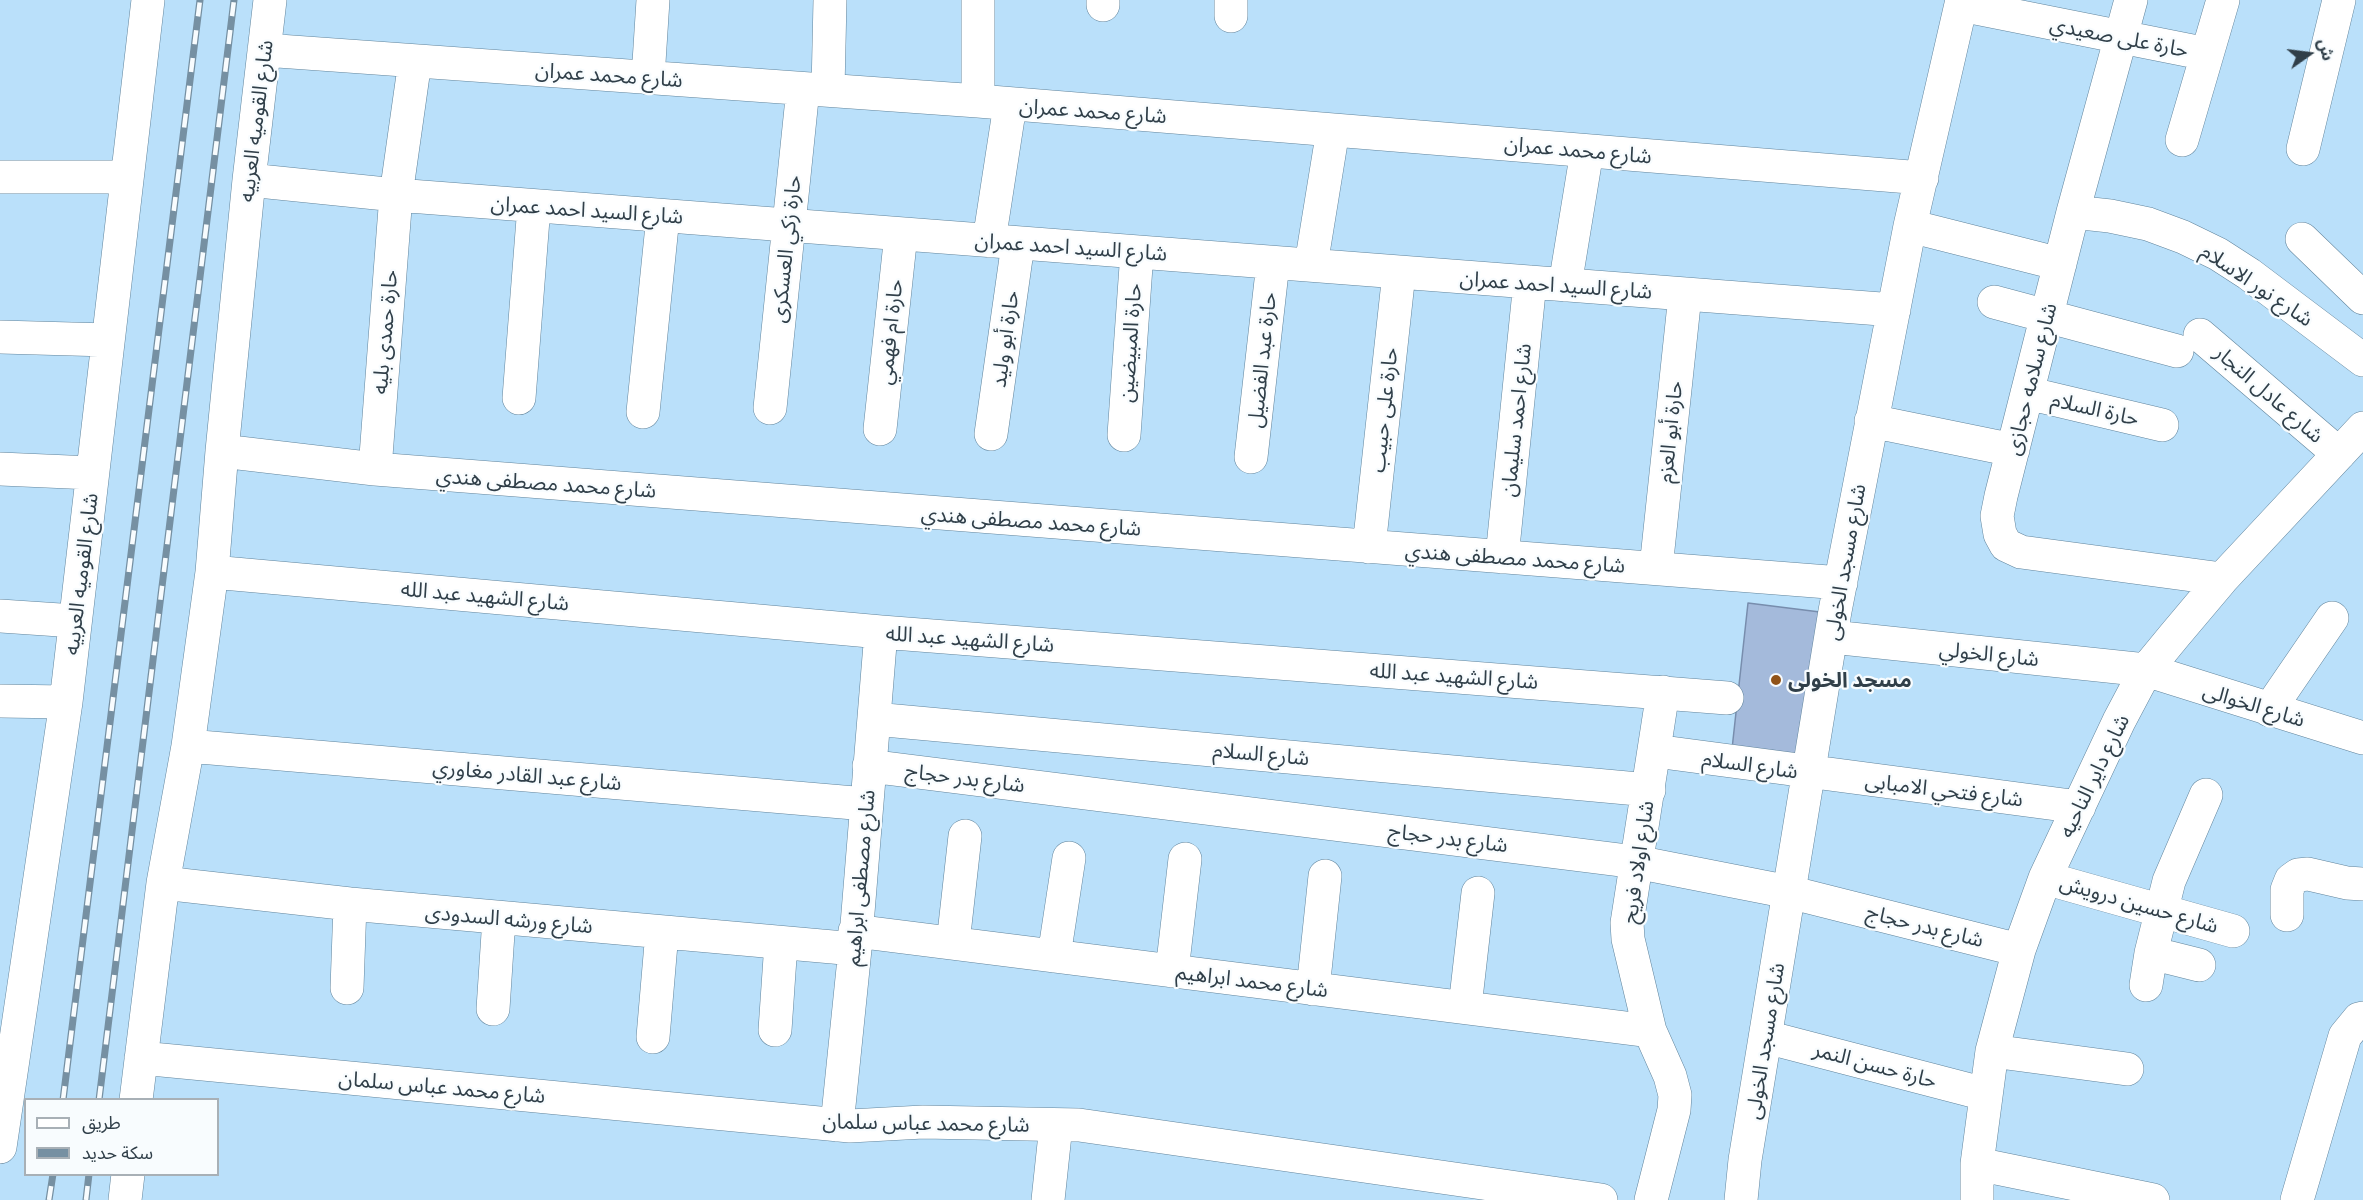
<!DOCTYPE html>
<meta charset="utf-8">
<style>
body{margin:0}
#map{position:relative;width:2363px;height:1200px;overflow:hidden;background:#bae0fa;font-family:"Exo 2","Noto Sans Arabic",sans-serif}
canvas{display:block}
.legend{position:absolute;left:24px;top:1098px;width:195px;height:78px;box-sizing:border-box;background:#f8fcfe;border:2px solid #a8b0b6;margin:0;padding:8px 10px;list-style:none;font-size:18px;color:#303f49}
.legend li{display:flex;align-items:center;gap:12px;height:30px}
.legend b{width:30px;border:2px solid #a8b0b6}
.north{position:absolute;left:2279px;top:24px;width:60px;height:60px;-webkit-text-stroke:4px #f8fcfe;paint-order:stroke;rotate:76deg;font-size:16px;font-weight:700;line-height:24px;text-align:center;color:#303f49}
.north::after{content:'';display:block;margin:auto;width:21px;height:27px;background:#303f49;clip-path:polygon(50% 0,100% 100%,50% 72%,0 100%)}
</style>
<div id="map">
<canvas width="2363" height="1200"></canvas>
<ul class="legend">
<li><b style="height:8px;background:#fff"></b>طريق</li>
<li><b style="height:8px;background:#7690a2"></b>سكة حديد</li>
</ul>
<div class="north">ش</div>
</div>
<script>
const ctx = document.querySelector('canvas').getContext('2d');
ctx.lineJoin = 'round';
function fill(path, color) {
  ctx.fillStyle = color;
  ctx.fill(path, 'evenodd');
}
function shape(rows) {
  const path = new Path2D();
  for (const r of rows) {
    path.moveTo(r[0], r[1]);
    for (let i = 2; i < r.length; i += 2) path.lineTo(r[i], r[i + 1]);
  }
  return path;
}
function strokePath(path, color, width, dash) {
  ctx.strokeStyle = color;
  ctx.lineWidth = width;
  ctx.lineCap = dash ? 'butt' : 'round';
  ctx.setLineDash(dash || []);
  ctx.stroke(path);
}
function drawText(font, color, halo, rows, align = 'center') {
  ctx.font = font + ' "Exo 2","Noto Sans Arabic",sans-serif';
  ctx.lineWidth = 4.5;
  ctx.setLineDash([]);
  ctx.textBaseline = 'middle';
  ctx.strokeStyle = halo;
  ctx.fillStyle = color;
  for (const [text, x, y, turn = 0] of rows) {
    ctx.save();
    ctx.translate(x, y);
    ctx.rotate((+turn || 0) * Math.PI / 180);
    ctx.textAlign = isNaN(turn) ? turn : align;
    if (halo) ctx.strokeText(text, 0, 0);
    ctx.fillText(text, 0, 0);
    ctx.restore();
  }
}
const building = shape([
 [1748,603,1820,612,1804,757,1732,749,1748,603]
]);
const minor = shape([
 [1103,0,1103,5],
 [2131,0,2073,212,2001,496,1997,516,2000,534,2006,545,2021,552,2222,579],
 [1961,5,2207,54],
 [1231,16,1231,0],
 [264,50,978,101,1922,178],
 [648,78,653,0],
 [828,90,830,0],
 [978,101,978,0],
 [2182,140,2223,0],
 [2303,149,2339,0],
 [0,177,127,177],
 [249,180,396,195,1894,310],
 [2073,212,2110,216,2148,224,2183,237,2218,254,2249,274,2363,360],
 [1910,226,2060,264],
 [2302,239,2363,298],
 [989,241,1010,105],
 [1311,265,1333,130],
 [1565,285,1587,151],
 [1994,302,2177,351],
 [2200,335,2339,454],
 [0,337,108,340],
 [2027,393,2162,425],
 [519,398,534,206],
 [770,408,803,89],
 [643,412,663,216],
 [1871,421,2013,450],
 [880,429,901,234],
 [991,434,1018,244],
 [1124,435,1137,252],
 [222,451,375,469,1841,583],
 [1251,457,1273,263],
 [0,469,92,473],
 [375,469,396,195,415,61],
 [1369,547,1399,273],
 [1502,557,1530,282],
 [1656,568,1685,295],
 [212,572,881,632,1727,698],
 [0,616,75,621],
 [1832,637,2146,670,2363,738],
 [0,701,66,702],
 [2269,710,2332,618],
 [874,719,1649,790],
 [188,746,866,804],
 [1655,751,2079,807],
 [869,766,1636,862,1789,892,2019,950],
 [2045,878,2233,931],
 [163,883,350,904,855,949],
 [2287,915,2287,890,2291,880,2298,875,2308,874,2347,883,2363,884],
 [855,931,1650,1031],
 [953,943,965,836],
 [2151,953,2199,965],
 [1054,956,1069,858],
 [1172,971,1185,859],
 [2146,985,2151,953,2169,881,2206,795],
 [347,988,350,904],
 [1313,989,1325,876],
 [1465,1007,1478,893],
 [493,1009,499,918],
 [775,1030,781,943],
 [653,1037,662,932],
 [1766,1037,1985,1094],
 [1992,1051,2127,1069],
 [141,1058,850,1126,923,1122,1079,1125,1601,1200],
 [136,1100,163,883,188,746,212,572,222,451,249,180,270,0],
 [837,1125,855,949,881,632],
 [0,1147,66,702,148,0],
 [1977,1164,2153,1200],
 [125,1200,128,1174],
 [1048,1200,1056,1125],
 [1651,1200,1674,1110,1675,1095,1670,1076,1650,1031,1628,939,1627,923,1663,692],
 [1741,1200,1745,1160,1835,611,1910,226,1962,0],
 [1977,1200,1977,1164,1992,1051,2019,950,2045,878,2119,721,2146,670,2174,636,2222,579,2363,428],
 [2297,1200,2345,1036,2359,1019,2363,1018]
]);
const rail = shape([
 [63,1100,200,0],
 [99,1100,234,0],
 [49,1200,53,1174],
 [86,1200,89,1174]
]);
const markers = [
 [1776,680,6,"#915318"]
];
const streetNames = [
 ["حارة على صعيدي",2119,37,11],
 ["شارع محمد عمران",609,75,4],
 ["شارع محمد عمران",1093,111,4],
 ["شارع القوميه العربيه",256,121,-83],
 ["شارع محمد عمران",1578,150,5],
 ["شارع السيد احمد عمران",587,210,4],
 ["شارع السيد احمد عمران",1071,247,4],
 ["حارة زكي العسكرى",786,249,-84],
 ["شارع السيد احمد عمران",1556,285,4],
 ["شارع نور الاسلام",2257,285,34],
 ["حارة حمدى بليه",385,332,-85],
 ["حارة ام فهمي",890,332,-84],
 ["حارة أبو وليد",1005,339,-82],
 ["حارة المبيضين",1130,343,-86],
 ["حارة عبد الفضيل",1262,360,-84],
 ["شارع سلامه حجازى",2031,379,-76],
 ["شارع عادل النجار",2269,394,41],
 ["حارة السلام",2095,409,13],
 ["حارة على حبيب",1384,410,-84],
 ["شارع احمد سليمان",1516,420,-84],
 ["حارة أبو العزم",1670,432,-84],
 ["شارع محمد مصطفى هندي",546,483,4],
 ["شارع محمد مصطفى هندي",1031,521,4],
 ["شارع محمد مصطفى هندي",1515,558,4],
 ["شارع مسجد الخولى",1845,562,-80],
 ["شارع القوميه العربيه",81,574,-83],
 ["شارع الشهيد عبد الله",485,596,5],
 ["شارع الشهيد عبد الله",970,639,4],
 ["شارع الخولي",1989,654,6],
 ["شارع الشهيد عبد الله",1454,676,4],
 ["شارع الخوالى",2254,705,17],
 ["شارع السلام",1261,754,5],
 ["شارع السلام",1750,765,8],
 ["شارع عبد القادر مغاوري",527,775,5],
 ["شارع داير الناحيه",2094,776,-64],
 ["شارع بدر حجاج",965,778,7],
 ["شارع فتحي الامبابى",1944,790,7],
 ["شارع بدر حجاج",1448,838,7],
 ["شارع اولاد فريح",1638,862,-82],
 ["شارع مصطفى ابراهيم",860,878,-85],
 ["شارع حسين درويش",2139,904,16],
 ["شارع ورشه السدودى",509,919,5],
 ["شارع بدر حجاج",1925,926,14],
 ["شارع محمد ابراهيم",1252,981,7],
 ["شارع مسجد الخولى",1765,1041,-81],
 ["حارة حسن النمر",1875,1065,15],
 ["شارع محمد عباس سلمان",442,1087,5],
 ["شارع محمد عباس سلمان",926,1123,1]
];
const poiNames = [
 ["مسجد الخولى",1788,680]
];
fill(building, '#a4badb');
strokePath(building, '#788dad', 1.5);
strokePath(minor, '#61849c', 34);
strokePath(minor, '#fff', 33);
strokePath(rail, '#7690a2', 7);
strokePath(rail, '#f8fcfe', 4.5, [14]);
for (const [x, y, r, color] of markers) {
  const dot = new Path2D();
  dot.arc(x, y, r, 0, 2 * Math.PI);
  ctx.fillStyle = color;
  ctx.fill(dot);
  strokePath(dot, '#f8fcfe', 2);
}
drawText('21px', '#303f49', '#f8fcfe', streetNames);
drawText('bold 21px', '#303f49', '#f8fcfe', poiNames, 'left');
</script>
